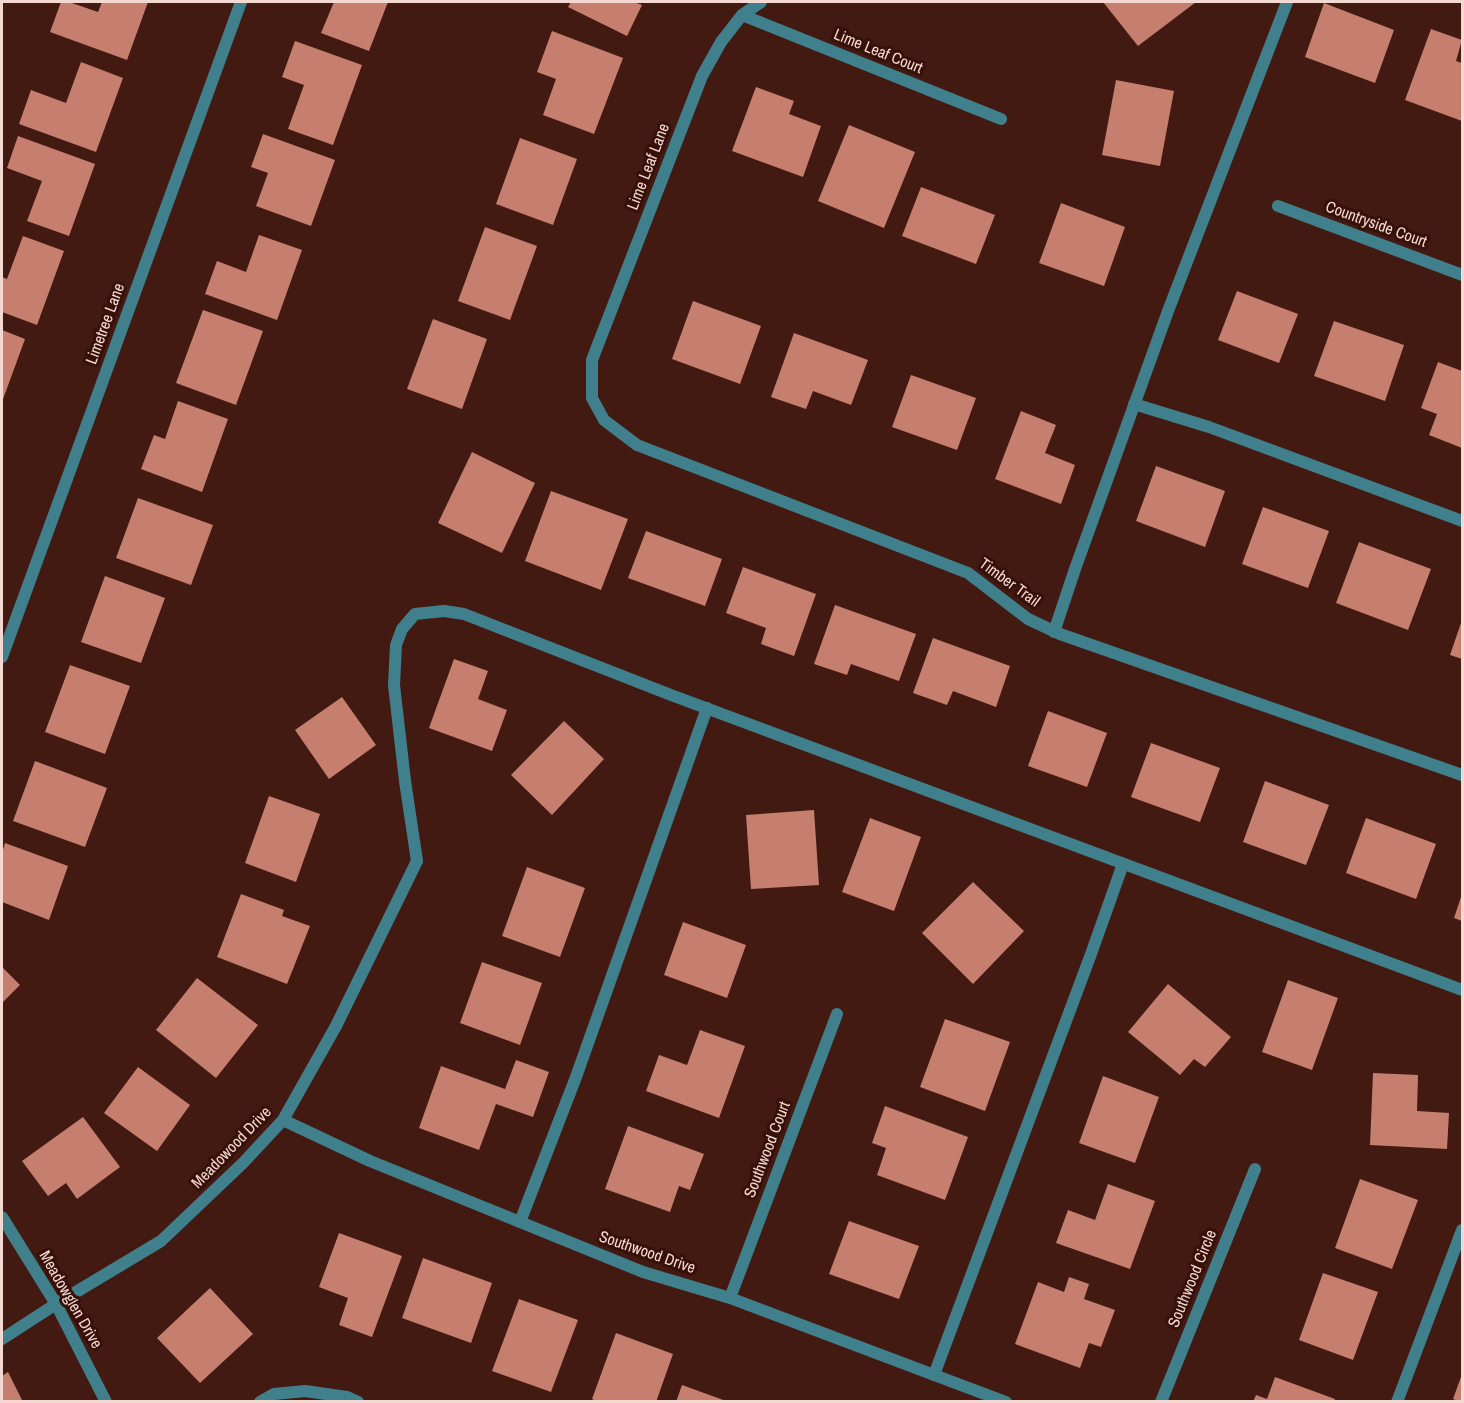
<!DOCTYPE html>
<style>
body{margin:0}
#map{position:relative;width:1464px;height:1403px;overflow:hidden;background:#421a12;font-family:"Archivo Narrow",sans-serif}
canvas{display:block}
.frame{position:absolute;inset:0;border:3px solid #f4d8d2;pointer-events:none}
</style>
<div id="map">
<canvas width="1464" height="1403"></canvas>
<div class="frame"></div>
</div>
<script>
const ctx = document.querySelector('canvas').getContext('2d');
ctx.lineJoin = 'round';
function fill(path, color) {
  ctx.fillStyle = color;
  ctx.fill(path, 'evenodd');
}
function shape(rows) {
  const path = new Path2D();
  for (const r of rows) {
    path.moveTo(r[0], r[1]);
    for (let i = 2; i < r.length; i += 2) path.lineTo(r[i], r[i + 1]);
  }
  return path;
}
function strokePath(path, color, width, dash) {
  ctx.strokeStyle = color;
  ctx.lineWidth = width;
  ctx.lineCap = dash ? 'butt' : 'round';
  ctx.setLineDash(dash || []);
  ctx.stroke(path);
}
function drawText(font, color, halo, rows, align = 'center') {
  ctx.font = font + ' "Archivo Narrow",sans-serif';
  ctx.lineWidth = 6;
  ctx.setLineDash([]);
  ctx.textBaseline = 'middle';
  ctx.strokeStyle = halo;
  ctx.fillStyle = color;
  for (const [text, x, y, turn = 0] of rows) {
    ctx.save();
    ctx.translate(x, y);
    ctx.rotate((+turn || 0) * Math.PI / 180);
    ctx.textAlign = isNaN(turn) ? turn : align;
    if (halo) ctx.strokeText(text, 0, 0);
    ctx.fillText(text, 0, 0);
    ctx.restore();
  }
}
const building = shape([
 [61,2,69,2,98,12,102,2,148,2,127,60,50,32],
 [334,2,388,2,369,51,321,33],
 [571,2,634,2,642,5,627,36,568,7],
 [1103,2,1196,2,1138,46],
 [1324,3,1394,30,1375,83,1305,57],
 [1431,29,1462,40,1456,61,1462,63,1462,121,1405,100],
 [552,31,623,58,594,134,543,115,556,79,537,72],
 [295,41,362,65,333,145,288,129,304,85,282,77],
 [81,62,123,78,96,152,19,124,31,90,66,103],
 [1116,80,1174,91,1160,166,1102,155],
 [756,87,794,101,789,114,821,126,803,177,732,151],
 [849,125,915,152,884,228,818,201],
 [263,134,335,160,311,226,256,206,268,173,251,167],
 [18,136,95,164,69,236,27,221,42,181,7,168],
 [520,138,577,159,553,225,496,204],
 [921,187,995,215,976,264,902,236],
 [1061,203,1125,227,1104,286,1039,263],
 [485,227,537,246,510,320,458,301],
 [259,235,302,250,277,320,205,294,217,261,246,272],
 [23,236,64,251,37,325,2,312,2,277,7,279],
 [1237,291,1298,314,1279,363,1218,340],
 [693,301,761,326,740,384,672,359],
 [203,310,263,331,236,405,176,383],
 [433,319,487,339,462,409,407,389],
 [1334,321,1404,345,1385,401,1314,376],
 [2,330,25,339,2,402],
 [794,333,868,360,851,405,813,391,806,409,771,397],
 [1438,362,1462,371,1462,448,1429,435,1437,414,1421,408],
 [911,375,976,398,957,450,892,427],
 [178,401,228,419,202,492,141,469,154,435,165,439],
 [1021,411,1056,425,1045,453,1075,465,1061,504,995,479],
 [472,452,535,483,502,553,438,523],
 [1156,466,1225,491,1205,547,1136,521],
 [551,491,628,519,601,590,525,561],
 [138,498,213,525,191,585,116,558],
 [1263,507,1329,531,1308,588,1242,564],
 [646,531,722,559,705,606,628,578],
 [1359,542,1431,569,1408,630,1336,603],
 [743,567,816,594,794,656,761,644,766,628,726,613],
 [105,576,165,598,141,663,81,642],
 [835,605,916,634,899,681,851,664,847,675,814,664],
 [1462,620,1462,659,1450,655],
 [933,638,1010,666,996,707,953,691,947,705,913,693],
 [454,659,488,671,478,699,507,710,492,751,429,728],
 [70,665,130,686,105,754,45,732],
 [342,697,376,745,329,779,295,730],
 [1048,711,1107,733,1087,787,1028,766],
 [564,721,604,759,552,815,511,775],
 [1151,743,1220,768,1200,822,1131,797],
 [35,761,107,788,85,847,13,821],
 [1265,781,1329,805,1306,865,1243,842],
 [269,796,320,814,296,882,245,863],
 [814,810,819,885,751,889,746,815],
 [870,818,921,837,894,911,842,892],
 [1366,818,1436,844,1416,899,1346,873],
 [5,843,68,866,49,920,2,902,2,853],
 [527,867,585,888,560,957,502,936],
 [973,882,1024,931,973,984,922,933],
 [241,894,284,910,282,916,310,926,287,984,217,957],
 [1462,894,1462,921,1454,918],
 [683,922,746,945,727,998,664,975],
 [482,962,542,983,520,1045,460,1023],
 [2,967,20,985,2,1003],
 [197,978,258,1025,216,1078,156,1030],
 [1288,980,1338,998,1312,1070,1262,1052],
 [1168,984,1231,1037,1205,1067,1194,1059,1180,1075,1128,1032],
 [945,1019,1010,1042,985,1111,920,1087],
 [700,1030,745,1046,719,1118,646,1091,659,1055,687,1065],
 [516,1060,549,1072,533,1117,496,1104,479,1150,419,1128,441,1066,505,1089],
 [138,1067,190,1105,157,1151,104,1113],
 [1373,1073,1418,1075,1417,1111,1449,1113,1447,1149,1370,1145],
 [1103,1076,1159,1097,1135,1163,1079,1143],
 [885,1106,968,1137,945,1200,877,1175,886,1148,872,1143],
 [83,1117,120,1167,77,1199,66,1183,48,1196,22,1161],
 [628,1126,704,1154,690,1190,679,1186,670,1212,605,1189],
 [1360,1179,1418,1200,1392,1269,1335,1248],
 [1108,1184,1155,1201,1130,1269,1056,1243,1068,1210,1095,1220],
 [849,1221,919,1246,899,1299,829,1274],
 [339,1233,402,1256,372,1337,339,1325,348,1298,319,1287],
 [423,1258,492,1283,471,1343,402,1318],
 [1323,1273,1378,1292,1353,1360,1299,1340],
 [1069,1277,1089,1284,1084,1299,1115,1310,1101,1347,1089,1343,1080,1368,1015,1344,1038,1282,1064,1292],
 [210,1288,253,1334,200,1383,157,1338],
 [519,1299,578,1320,551,1392,492,1371],
 [616,1333,673,1354,656,1402,598,1402,592,1399],
 [8,1372,23,1402,2,1402,2,1376],
 [1462,1374,1462,1402,1460,1402,1453,1399],
 [1275,1377,1335,1399,1334,1402,1253,1402,1256,1395,1267,1399],
 [682,1385,726,1401,726,1402,676,1402]
]);
const service = shape([
 [1134,404,1209,427,1462,521],
 [1054,632,1075,569,1168,311,1287,2],
 [417,861,405,781,394,685,396,645,402,629,415,614,444,611,464,614,671,695,1462,990],
 [520,1222,576,1077,707,708],
 [2,1339,56,1304],
 [934,1375,1091,954,1123,864],
 [260,1402,274,1394,305,1391,347,1397,358,1402],
 [1397,1402,1462,1230]
]);
const minor = shape([
 [761,2,742,15,721,42,702,76,592,360,592,398,604,420,637,445,968,573,1028,619,1060,634,1462,775],
 [742,15,1001,119],
 [1278,206,1462,275],
 [2,657,241,2],
 [283,1120,370,1161,643,1272,730,1298,1006,1402],
 [2,1217,56,1304,106,1402],
 [730,1298,837,1014],
 [56,1304,161,1241,243,1163,283,1120,336,1026,417,861],
 [1161,1402,1255,1169]
]);
const streetNames = [
 ["Lime Leaf Court",878,52,22],
 ["Lime Leaf Lane",649,167,-69],
 ["Countryside Court",1376,225,20],
 ["Limetree Lane",106,324,-70],
 ["Timber Trail",1009,583,36],
 ["Meadowood Drive",232,1148,-46],
 ["Southwood Court",768,1150,-69],
 ["Southwood Drive",647,1253,19],
 ["Southwood Circle",1193,1279,-68],
 ["Meadowglen Drive",70,1300,60]
];
fill(building, '#c67f6f');
strokePath(service, '#40808d', 12);
strokePath(minor, '#40808d', 12);
drawText('16px', '#f4d8d2', '#371009', streetNames);
</script>
